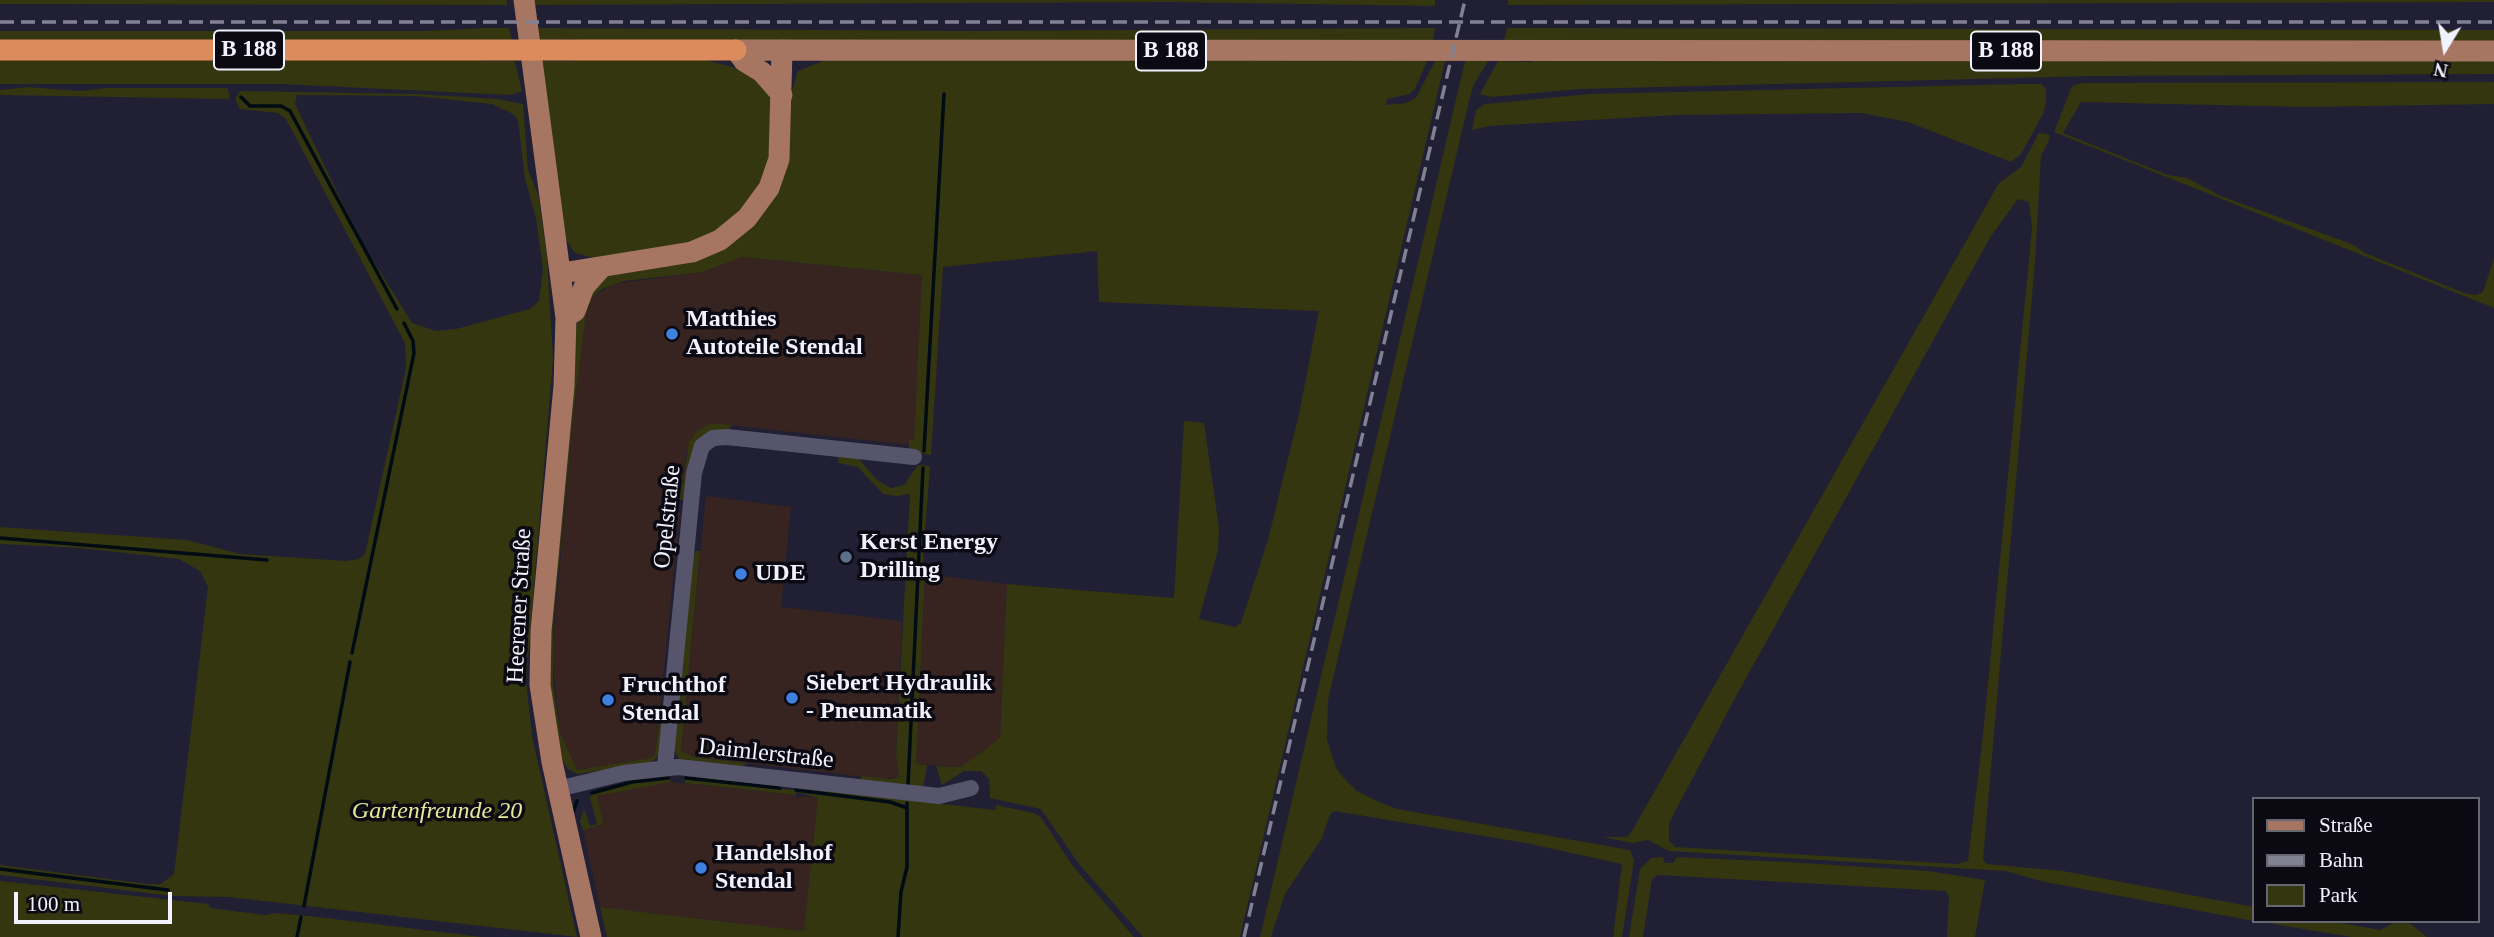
<!DOCTYPE html>
<meta charset="utf-8">
<style>
body{margin:0}
#map{position:relative;width:2494px;height:937px;overflow:hidden;background:#211f33;font-family:"Times New Roman",serif}
canvas{display:block}
.legend{position:absolute;left:2252px;top:797px;width:228px;height:126px;box-sizing:border-box;background:#0b0a13;border:2px solid #676771;margin:0;padding:9px 12px;list-style:none;font-size:21px;color:#f2f2fe}
.legend li{display:flex;align-items:center;gap:14px;height:35px}
.legend b{width:35px;border:2px solid #676771}
.north{position:absolute;left:2410px;top:14px;width:70px;height:70px;-webkit-text-stroke:5px #0b0a13;paint-order:stroke;rotate:191deg;font-size:19px;font-weight:700;line-height:28px;text-align:center;color:#f2f2fe}
.north::after{content:'';display:block;margin:auto;width:24px;height:32px;background:#f2f2fe;clip-path:polygon(50% 0,100% 100%,50% 72%,0 100%)}
.scale{position:absolute;left:14px;top:892px;width:158px;height:32px;box-sizing:border-box;border:4px solid #f2f2fe;border-top:0;padding-left:9px;font-size:21px;line-height:24px;white-space:nowrap;color:#f2f2fe;-webkit-text-stroke:5px #0b0a13;paint-order:stroke}
</style>
<div id="map">
<canvas width="2494" height="937"></canvas>
<ul class="legend">
<li><b style="height:9px;background:#a67662"></b>Straße</li>
<li><b style="height:9px;background:#828192"></b>Bahn</li>
<li><b style="height:19px;background:#343610"></b>Park</li>
</ul>
<div class="north">N</div>
<div class="scale">100 m</div>
</div>
<script>
const ctx = document.querySelector('canvas').getContext('2d');
ctx.lineJoin = 'round';
function fill(path, color) {
  ctx.fillStyle = color;
  ctx.fill(path, 'evenodd');
}
function shape(rows) {
  const path = new Path2D();
  for (const r of rows) {
    path.moveTo(r[0], r[1]);
    for (let i = 2; i < r.length; i += 2) path.lineTo(r[i], r[i + 1]);
  }
  return path;
}
function strokePath(path, color, width, dash) {
  ctx.strokeStyle = color;
  ctx.lineWidth = width;
  ctx.lineCap = dash ? 'butt' : 'round';
  ctx.setLineDash(dash || []);
  ctx.stroke(path);
}
function drawText(font, color, halo, rows, align = 'center') {
  ctx.font = font + ' "Times New Roman",serif';
  ctx.lineWidth = 7;
  ctx.setLineDash([]);
  ctx.textBaseline = 'middle';
  ctx.strokeStyle = halo;
  ctx.fillStyle = color;
  for (const [text, x, y, turn = 0] of rows) {
    ctx.save();
    ctx.translate(x, y);
    ctx.rotate((+turn || 0) * Math.PI / 180);
    ctx.textAlign = isNaN(turn) ? turn : align;
    if (halo) ctx.strokeText(text, 0, 0);
    ctx.fillText(text, 0, 0);
    ctx.restore();
  }
}
const commercial = shape([
 [743,257,923,275,914,440,910,440,909,445,711,423,686,452,682,488,675,487,672,511,680,512,655,754,651,758,577,770,560,732,552,654,574,408,586,315,592,298,613,284,702,272],
 [706,496,791,507,781,607,902,621,896,754,899,777,882,779,693,757,683,753,681,747],
 [925,574,1007,584,1000,738,961,767,916,764],
 [671,782,796,795,797,799,801,796,819,798,804,931,600,907,583,830,602,824,596,796]
]);
const green = shape([
 [0,0,507,0,507,5,0,4],
 [530,0,1435,0,1435,6,1171,2,530,5],
 [1508,0,2494,0,2494,2,1508,5],
 [486,28,509,28,512,40,0,42,0,31,425,31],
 [533,28,969,31,1435,28,1433,41,580,43,577,39,534,40],
 [1507,28,2494,30,2494,44,1504,41],
 [0,57,485,58,485,61,515,61,522,91,510,95,281,84,0,84],
 [574,58,698,58,748,71,769,93,772,108,770,160,755,194,727,225,691,244,594,258,575,253,566,240,537,61,573,61],
 [2494,58,2494,74,2093,76,1579,89,1491,97,1480,94,1498,61,1532,62,1533,59],
 [883,60,1427,61,1415,89,1409,94,1387,99,1386,105,1406,103,1416,98,1435,61,1445,61,1240,937,1143,937,1079,864,1041,809,990,798,989,779,981,771,964,771,942,785,936,766,961,767,1000,738,1007,584,1174,598,1184,421,1204,423,1219,528,1218,550,1199,619,1235,627,1241,623,1268,540,1299,414,1319,311,1099,302,1097,251,943,267,931,455,909,452,909,440,914,440,922,275,743,257,702,272,624,281,602,289,592,298,586,315,574,408,553,629,553,683,560,732,577,770,651,758,655,754,661,707,664,709,660,754,651,763,577,774,568,769,558,753,546,681,572,351,580,307,597,281,608,276,707,255,789,153,791,94,798,71,823,61],
 [1465,61,1488,61,1474,84,1470,97,1328,700,1327,740,1336,768,1343,777,1357,791,1379,802,1397,809,1630,850,1634,860,1622,937,1613,937,1622,864,1526,843,1335,811,1330,814,1322,838,1285,894,1271,937,1260,937],
 [2494,82,2494,104,2306,107,2081,102,2063,133,2168,175,2187,178,2221,196,2354,245,2365,253,2464,293,2476,295,2483,292,2494,258,2494,308,2054,132,2072,86,2082,83],
 [2022,84,2041,84,2046,89,2046,100,2044,112,2021,154,2011,162,1908,122,1861,113,1676,115,1489,126,1472,130,1476,110,1485,104,1517,101,1591,94],
 [28,87,79,91,107,88,227,88,230,95,228,99,0,95,0,90],
 [240,91,416,94,497,99,523,104,528,170,538,194,547,256,553,359,526,681,532,736,577,937,229,897,172,896,0,875,0,865,148,884,161,884,174,874,208,587,200,571,179,559,81,548,0,544,0,527,187,540,240,554,346,561,359,559,365,554,406,368,405,343,286,119,278,113,240,109,235,99],
 [297,95,416,96,492,104,513,114,518,120,525,179,536,218,543,270,539,301,530,309,456,329,436,331,412,323,365,247,338,194,295,104],
 [2039,133,2048,134,2050,138,2041,156,2035,262,1983,860,1987,864,2063,871,2254,907,2254,921,2045,882,2005,871,1669,851,1648,840,1633,843,1603,837,1627,837,1632,831,1999,183,2021,167],
 [2018,199,2029,202,2032,228,1983,735,1968,861,1957,864,1675,847,1669,840,1669,823,1734,700,1991,236],
 [711,423,732,425,727,431,719,430,684,500,674,498,675,487,682,487,689,442,697,431],
 [839,456,858,458,877,480,891,488,904,485,918,465,930,466,922,573,925,574,916,764,927,765,923,788,860,780,861,776,890,779,899,777,896,754,910,494,896,496,883,494,858,467,838,463],
 [696,551,700,551,681,751,693,757,746,763,742,768,685,762,679,759,674,750,693,555],
 [688,774,780,785,781,789,795,790,797,787,995,810,996,805,1033,813,1041,817,1072,865,1134,937,607,937,600,907,804,931,818,798,797,792,796,795,684,783],
 [668,775,671,782,597,796,603,824,583,830,580,821,584,809,590,826,597,824,590,798,593,792,631,780],
 [1663,857,1665,863,1673,863,1677,857,1786,862,1928,871,1985,880,1975,937,1947,937,1949,898,1946,891,1658,875,1652,879,1643,937,1629,937,1640,869,1651,858],
 [0,881,208,904,210,908,265,915,276,913,309,916,482,937,0,937],
 [2255,921,2330,921,2380,930,2398,921,2411,924,2427,937,2352,937]
]);
const stream = shape([
 [241,97,250,106,281,106,290,111,397,309],
 [924,451,944,94],
 [0,538,267,560],
 [352,653,414,353,413,341,404,323],
 [686,778,780,788],
 [908,785,923,468],
 [796,790,890,802,907,808],
 [592,793,632,782,668,778],
 [573,812,577,801],
 [0,869,168,890],
 [304,906,350,662],
 [297,937,301,917],
 [898,937,901,892,907,867,907,803]
]);
const minor = shape([
 [665,767,694,473,702,446,713,438,727,437,914,457],
 [558,789,624,773,678,767,939,796,971,788]
]);
const major = shape([
 [524,0,566,318,564,386,541,631,540,685,552,762,591,937],
 [736,50,2494,51],
 [736,50,744,61,762,72,782,95],
 [562,273,692,252,720,240,747,218,769,188,779,159,782,50],
 [567,316,575,311,584,287,601,268]
]);
const highway = shape([
 [0,50,736,50]
]);
const rail = shape([
 [0,22,2494,22],
 [1244,937,1465,0]
]);
const markers = [
 [672,334,7,"#3f7fe0"],
 [846,557,7,"#5c6f8a"],
 [741,574,7,"#3f7fe0"],
 [792,698,7,"#3f7fe0"],
 [608,700,7,"#3f7fe0"],
 [701,868,7,"#3f7fe0"]
];
const shields = [
 [249,50,70],
 [1171,51,70],
 [2006,51,70]
];
const shieldNames = [
 ["B 188",249,50],
 ["B 188",1171,51],
 ["B 188",2006,51]
];
const poiNames = [
 ["Matthies",686,320],
 ["Autoteile Stendal",686,348],
 ["Kerst Energy",860,543],
 ["Drilling",860,571],
 ["UDE",755,574],
 ["Siebert Hydraulik",806,684],
 ["- Pneumatik",806,712],
 ["Fruchthof",622,686],
 ["Stendal",622,714],
 ["Handelshof",715,854],
 ["Stendal",715,882]
];
const streetNames = [
 ["Opelstraße",668,517,-84],
 ["Heerener Straße",520,606,-87],
 ["Daimlerstraße",766,754,6]
];
const parkNames = [
 ["Gartenfreunde 20",437,812]
];
fill(commercial, '#372420');
fill(green, '#343610');
strokePath(stream, '#000b14', 3.5);
strokePath(minor, '#56556c', 16);
strokePath(major, '#a67662', 21);
strokePath(highway, '#dc8c5c', 21);
strokePath(rail, '#828192', 3.5, [14, 7]);
for (const [x, y, r, color] of markers) {
  const dot = new Path2D();
  dot.arc(x, y, r, 0, 2 * Math.PI);
  ctx.fillStyle = color;
  ctx.fill(dot);
  strokePath(dot, '#0b0a13', 2.5);
}
for (const [x, y, w] of shields) {
  const box = new Path2D();
  box.roundRect(x - w / 2, y - 19.5, w, 39, 5);
  ctx.fillStyle = '#0b0a13';
  ctx.fill(box);
  strokePath(box, '#f2f2fe', 2);
}
drawText('bold 23px', '#f2f2fe', null, shieldNames);
drawText('bold 24px', '#f2f2fe', '#0b0a13', poiNames, 'left');
drawText('24px', '#f2f2fe', '#0b0a13', streetNames);
drawText('italic 24px', '#e4eb98', '#0b0a13', parkNames);
</script>
